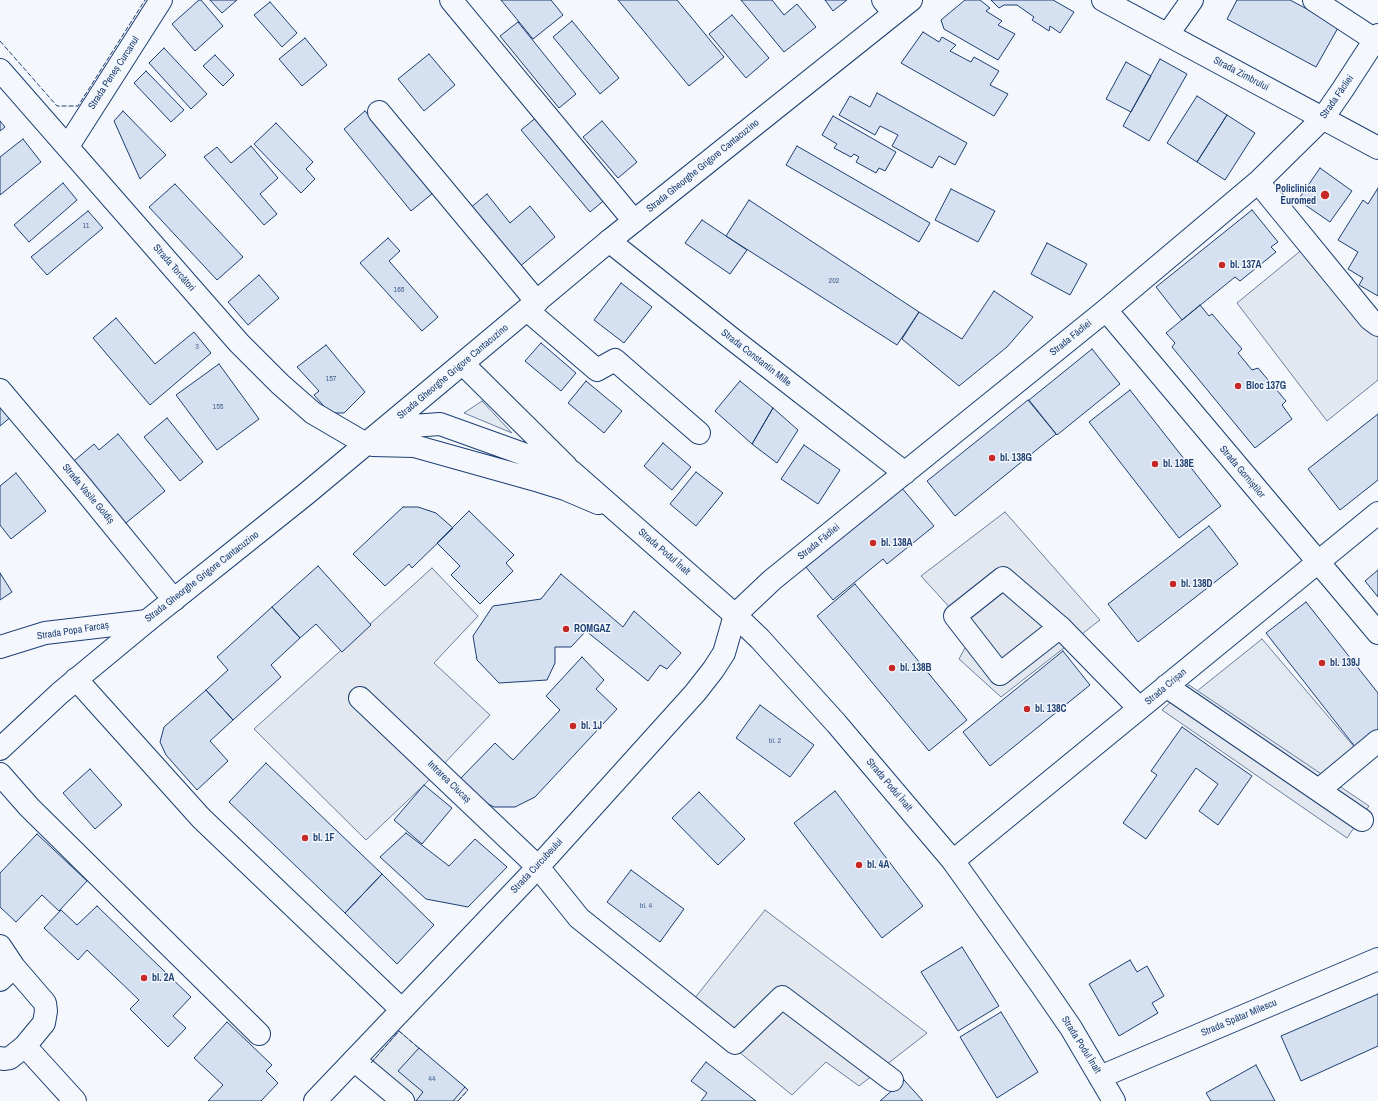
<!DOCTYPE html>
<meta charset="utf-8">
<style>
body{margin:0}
canvas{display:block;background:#f4f7fb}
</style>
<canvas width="1378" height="1101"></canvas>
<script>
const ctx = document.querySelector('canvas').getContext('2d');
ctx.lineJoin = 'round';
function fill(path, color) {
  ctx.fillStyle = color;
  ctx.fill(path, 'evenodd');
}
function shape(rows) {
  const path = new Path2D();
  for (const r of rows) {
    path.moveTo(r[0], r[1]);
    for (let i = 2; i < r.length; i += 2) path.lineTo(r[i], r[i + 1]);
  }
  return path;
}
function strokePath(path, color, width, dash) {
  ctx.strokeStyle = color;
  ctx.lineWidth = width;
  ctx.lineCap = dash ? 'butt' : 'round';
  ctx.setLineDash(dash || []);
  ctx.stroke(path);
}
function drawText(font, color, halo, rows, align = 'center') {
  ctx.font = font + ' "Archivo Narrow",sans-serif';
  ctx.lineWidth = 3;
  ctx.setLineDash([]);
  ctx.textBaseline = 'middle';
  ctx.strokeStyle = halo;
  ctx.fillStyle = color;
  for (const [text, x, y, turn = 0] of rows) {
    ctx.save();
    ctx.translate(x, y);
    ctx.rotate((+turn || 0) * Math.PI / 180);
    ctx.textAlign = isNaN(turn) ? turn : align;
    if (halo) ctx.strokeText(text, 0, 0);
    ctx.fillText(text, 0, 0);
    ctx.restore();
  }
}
const green = shape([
 [482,401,512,433,464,413,482,401],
 [1262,639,1356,749,1323,776,1197,691,1262,639],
 [399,1031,468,1090,458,1101,415,1101,371,1063,399,1031]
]);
const parking = shape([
 [1315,239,1378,312,1378,380,1327,421,1237,303,1315,239],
 [1005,512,1100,620,1001,697,959,659,973,633,921,576,1005,512],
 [432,568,478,616,434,663,490,715,424,785,366,840,254,729,432,568],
 [1189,685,1369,806,1347,838,1162,710,1189,685],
 [765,910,927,1033,859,1086,826,1062,792,1095,686,1009,765,910]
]);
const building = shape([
 [199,0,201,0,223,26,195,51,172,24,199,0],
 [210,0,237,0,222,13,210,0],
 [501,0,551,0,563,15,533,39,501,0],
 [618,0,677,0,724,57,689,86,618,0],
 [741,0,772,0,784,15,797,4,816,27,784,52,741,0],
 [825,0,847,0,833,11,825,0],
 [965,0,980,0,990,8,986,11,1002,21,998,25,1015,34,998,60,944,29,941,20,965,0],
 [991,0,1053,0,1074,12,1060,33,1050,26,1049,31,1032,20,1034,17,1017,5,1004,5,999,8,991,0],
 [1237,0,1290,0,1339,26,1316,67,1227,19,1237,0],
 [270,2,297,33,282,47,254,15,270,2],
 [732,15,769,58,746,78,709,34,732,15],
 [572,21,619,78,600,94,553,37,572,21],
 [518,22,576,94,559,108,500,36,518,22],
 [923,32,939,42,942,37,956,45,950,51,971,62,974,57,999,71,990,85,1008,94,994,116,901,63,923,32],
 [305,38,327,65,302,86,279,59,305,38],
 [164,48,207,94,191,109,149,63,164,48],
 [429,54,455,85,424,111,398,79,429,54],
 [215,55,234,75,223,86,203,66,215,55],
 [1160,59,1187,74,1149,141,1123,126,1160,59],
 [1126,62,1151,76,1131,112,1106,99,1126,62],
 [146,71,184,110,171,122,134,83,146,71],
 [877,93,967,143,955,165,939,156,932,168,892,146,898,135,880,126,875,135,839,115,850,96,870,107,877,93],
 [1197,96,1227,115,1197,162,1167,143,1197,96],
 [123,111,166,155,140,179,114,121,123,111],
 [365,111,433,193,411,211,344,129,365,111],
 [1227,115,1255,133,1225,180,1197,162,1227,115],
 [538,116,607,198,590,212,521,130,538,116],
 [833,116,896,152,885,171,879,168,876,173,856,162,859,157,854,154,851,157,834,148,837,144,822,135,833,116],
 [0,121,5,127,0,131,0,121],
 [602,121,637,162,618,178,583,137,602,121],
 [276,123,313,162,306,169,315,179,301,193,254,144,276,123],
 [23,139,41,162,0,195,0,157,23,139],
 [251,146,278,178,260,194,277,214,264,225,204,157,217,147,231,163,251,146],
 [797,146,930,223,919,242,786,165,797,146],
 [1320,168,1352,191,1330,222,1298,200,1320,168],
 [63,183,77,200,29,242,14,225,63,183],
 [175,184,243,257,217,280,149,207,175,184],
 [1378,188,1378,296,1359,285,1363,278,1348,269,1358,252,1338,240,1363,200,1368,204,1378,188],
 [951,189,995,211,978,242,935,220,951,189],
 [487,194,510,223,530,206,555,237,518,268,469,209,487,194],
 [749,200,919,312,897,345,726,236,749,200],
 [1252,210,1278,242,1271,247,1276,252,1240,281,1235,277,1182,320,1156,287,1252,210],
 [88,211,103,228,47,275,31,257,88,211],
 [702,220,747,250,730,274,685,243,702,220],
 [388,238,400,251,389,261,438,317,422,331,360,263,388,238],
 [1047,243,1087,264,1070,295,1031,274,1047,243],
 [259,275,279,298,248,325,228,302,259,275],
 [621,283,652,307,624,343,594,320,621,283],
 [994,291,1033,317,1007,347,959,386,902,339,919,312,962,339,994,291],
 [1200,305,1209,316,1212,314,1242,349,1238,353,1252,370,1258,368,1286,401,1282,405,1292,419,1255,448,1172,347,1175,343,1166,333,1200,305],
 [116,318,155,364,194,332,211,353,150,405,93,338,116,318],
 [541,343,576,373,561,391,525,361,541,343],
 [326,345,365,392,344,413,330,413,314,395,319,391,297,367,326,345],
 [1092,349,1120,384,1057,435,1029,400,1092,349],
 [219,364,259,419,217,450,176,395,219,364],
 [586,381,622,411,604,433,568,403,586,381],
 [740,381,773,408,752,444,715,411,740,381],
 [1130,390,1221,506,1179,538,1089,422,1130,390],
 [0,400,13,415,0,426,0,400],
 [1028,400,1056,434,955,516,927,481,1028,400],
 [773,408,798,430,777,463,752,444,773,408],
 [1378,414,1378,480,1340,510,1308,469,1378,414],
 [167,418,203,462,180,481,144,437,167,418],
 [118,434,165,491,121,527,69,465,94,444,99,450,118,434],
 [663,443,691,467,672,490,644,466,663,443],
 [804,445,840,470,818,504,781,479,804,445],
 [696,472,723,493,696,526,670,504,696,472],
 [16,473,46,511,11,539,0,525,0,486,16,473],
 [901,487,934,526,887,564,883,559,833,600,805,566,901,487],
 [403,507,418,507,436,513,453,528,412,568,409,564,385,586,353,554,403,507],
 [469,511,514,555,506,563,513,571,480,604,451,575,460,566,437,543,469,511],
 [1209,526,1238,564,1138,642,1108,604,1209,526],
 [318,566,371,625,342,652,316,624,300,638,272,607,318,566],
 [1378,570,1378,597,1365,581,1378,570],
 [0,573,12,592,0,600,0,573],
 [561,574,623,627,634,611,681,653,667,669,660,665,648,681,586,631,571,647,555,647,555,663,547,680,499,683,477,660,473,636,493,606,541,599,561,574],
 [855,584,967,720,929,751,817,616,855,584],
 [1306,602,1378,693,1378,730,1356,748,1266,633,1306,602],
 [272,607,300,638,271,665,281,677,233,720,206,690,228,670,217,657,272,607],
 [1063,651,1090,685,990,766,963,732,1063,651],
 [582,657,604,680,596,689,617,709,535,797,515,807,494,807,479,799,459,780,495,743,513,760,560,710,546,696,582,657],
 [206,690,233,720,210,741,228,761,197,790,166,755,160,742,164,727,206,690],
 [760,705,814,745,790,777,736,738,760,705],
 [1182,727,1252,776,1218,825,1199,811,1218,784,1196,768,1146,839,1123,823,1157,775,1151,771,1182,727],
 [266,763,382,874,345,913,229,802,266,763],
 [90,769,122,805,95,829,63,793,90,769],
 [424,785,452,808,422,844,394,820,424,785],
 [835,791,923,906,882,938,794,823,835,791],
 [699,792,745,839,718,865,672,818,699,792],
 [406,833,449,866,475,839,507,867,468,907,426,899,380,857,406,833],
 [37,834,87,881,59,911,42,895,16,922,0,907,0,873,37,834],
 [631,870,684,909,660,942,607,902,631,870],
 [382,874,434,925,397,964,345,913,382,874],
 [97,906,191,997,173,1016,186,1028,168,1047,130,1009,139,1000,87,950,78,960,44,928,61,910,77,925,97,906],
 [962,947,999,1006,958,1031,921,972,962,947],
 [1130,960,1137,972,1147,966,1164,996,1152,1003,1158,1013,1119,1036,1089,984,1130,960],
 [1378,994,1378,1046,1301,1081,1281,1036,1378,994],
 [1001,1012,1038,1072,997,1098,960,1037,1001,1012],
 [227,1022,272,1065,266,1071,278,1083,261,1101,208,1101,223,1085,194,1058,227,1022],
 [419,1048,465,1087,453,1101,416,1101,423,1092,398,1071,419,1048],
 [706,1062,756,1101,701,1101,707,1093,691,1081,706,1062],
 [1256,1065,1275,1101,1211,1101,1206,1093,1256,1065],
 [904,1080,923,1101,880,1101,904,1080]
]);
const minor = shape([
 [451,0,634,221],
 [883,0,894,13],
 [1103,0,1378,148],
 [1314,0,1375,40],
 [1168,34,1192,0],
 [0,70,239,343,280,384,313,413,366,444],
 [379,112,537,302],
 [68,146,161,0],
 [1258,182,1370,319,1378,325],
 [609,241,731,338,905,473],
 [527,310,597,370,615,360,699,433],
 [1106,310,1378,633],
 [0,390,81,486,174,600],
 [1060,627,1000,674,955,616,1003,578,1060,627,1139,708],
 [0,647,45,633,147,621],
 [76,679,201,818,402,1010],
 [1166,686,1362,820],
 [360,698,538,867,579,918,735,1043,782,997,892,1080],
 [0,774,29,807,259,1034],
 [1319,790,1378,741],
 [953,861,1378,513],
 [0,946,14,967,45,1003,46,1011,44,1023,25,1046,10,1058,3,1059,0,1058],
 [0,980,14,967],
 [25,1046,75,1101],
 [354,1060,403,1101],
 [1100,1077,1378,959],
 [315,1101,538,867,695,693,713,670,724,653,735,615,772,580,1106,310,1258,182,1323,118,1343,89,1378,35]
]);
const major = shape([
 [463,364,566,466],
 [384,437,412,426,440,424,571,471,735,615,760,639,836,723,953,861,1040,983,1071,1028,1114,1101],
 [373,445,414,446,539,481,565,489,598,503],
 [0,749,60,693,147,621,306,494,609,241,911,0]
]);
const fence = shape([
 [0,41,57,106,78,106,145,0],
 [371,1063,399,1031,421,1050],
 [458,1101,468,1090,464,1086]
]);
const markers = [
 [1325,195,5,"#c62828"],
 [1222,265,4,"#c62828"],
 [1238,386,4,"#c62828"],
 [992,458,4,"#c62828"],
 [1155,464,4,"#c62828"],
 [873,543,4,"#c62828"],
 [1173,584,4,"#c62828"],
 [566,629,4,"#c62828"],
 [1322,663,4,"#c62828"],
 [892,668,4,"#c62828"],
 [1027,709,4,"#c62828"],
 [573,726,4,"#c62828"],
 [305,838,4,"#c62828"],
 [859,865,4,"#c62828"],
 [144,978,4,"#c62828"]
];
const numberNames = [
 ["11",86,226],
 ["202",834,281],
 ["165",399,290],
 ["3",197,347],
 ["157",331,379],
 ["155",218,407],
 ["bl. 2",775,741],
 ["bl. 4",646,906],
 ["44",432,1079]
];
const streetNames = [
 ["Strada Peneș Curcanul",114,73,-57],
 ["Strada Zimbrului",1241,74,28],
 ["Strada Făcliei",1337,97,-55],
 ["Strada Gheorghe Grigore Cantacuzino",703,166,-39],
 ["Strada Torcători",174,268,49],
 ["Strada Făcliei",1071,338,-39],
 ["Strada Constantin Mille",756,358,38],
 ["Strada Gheorghe Grigore Cantacuzino",453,372,-40],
 ["Strada Gorniștilor",1242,472,50],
 ["Strada Vasile Goldiș",88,494,50],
 ["Strada Făcliei",819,542,-39],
 ["Strada Podul Înalt",664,552,41],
 ["Strada Gheorghe Grigore Cantacuzino",202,577,-38],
 ["Strada Popa Farcaș",73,631,-9],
 ["Strada Crișan",1166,687,-40],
 ["Intrarea Ciucaș",449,782,44],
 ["Strada Podul Înalt",889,785,50],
 ["Strada Curcubeului",537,866,-47],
 ["Strada Spătar Milescu",1239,1018,-23],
 ["Strada Podul Înalt",1081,1045,58]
];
const poiNames = [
 ["Policlinica",1316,189,"right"],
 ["Euromed",1316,201,"right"],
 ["bl. 137A",1230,265],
 ["Bloc 137G",1246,386],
 ["bl. 138G",1000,458],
 ["bl. 138E",1163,464],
 ["bl. 138A",881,543],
 ["bl. 138D",1181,584],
 ["ROMGAZ",574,629],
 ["bl. 139J",1330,663],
 ["bl. 138B",900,668],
 ["bl. 138C",1035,709],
 ["bl. 1J",581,726],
 ["bl. 1F",313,838],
 ["bl. 4A",867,865],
 ["bl. 2A",152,978]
];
fill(green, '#e3e9f0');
strokePath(green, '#687fa3', 1);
fill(parking, '#e3e8f0');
strokePath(parking, '#687fa3', 1);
fill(building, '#d5e0f0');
strokePath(building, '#1d3f73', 1);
strokePath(minor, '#1d3f73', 24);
strokePath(major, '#1d3f73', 24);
strokePath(minor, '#f4f7fb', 22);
strokePath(major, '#f4f7fb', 22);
strokePath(fence, '#1d3f73', 1, [5, 2]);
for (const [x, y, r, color] of markers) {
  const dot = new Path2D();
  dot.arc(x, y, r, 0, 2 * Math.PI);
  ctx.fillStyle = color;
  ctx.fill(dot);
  strokePath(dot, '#f4f7fb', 1.5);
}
drawText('8px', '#4b6792', null, numberNames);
drawText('10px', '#1d3f73', '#f4f7fb', streetNames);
drawText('bold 10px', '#1d3f73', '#f4f7fb', poiNames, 'left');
</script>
